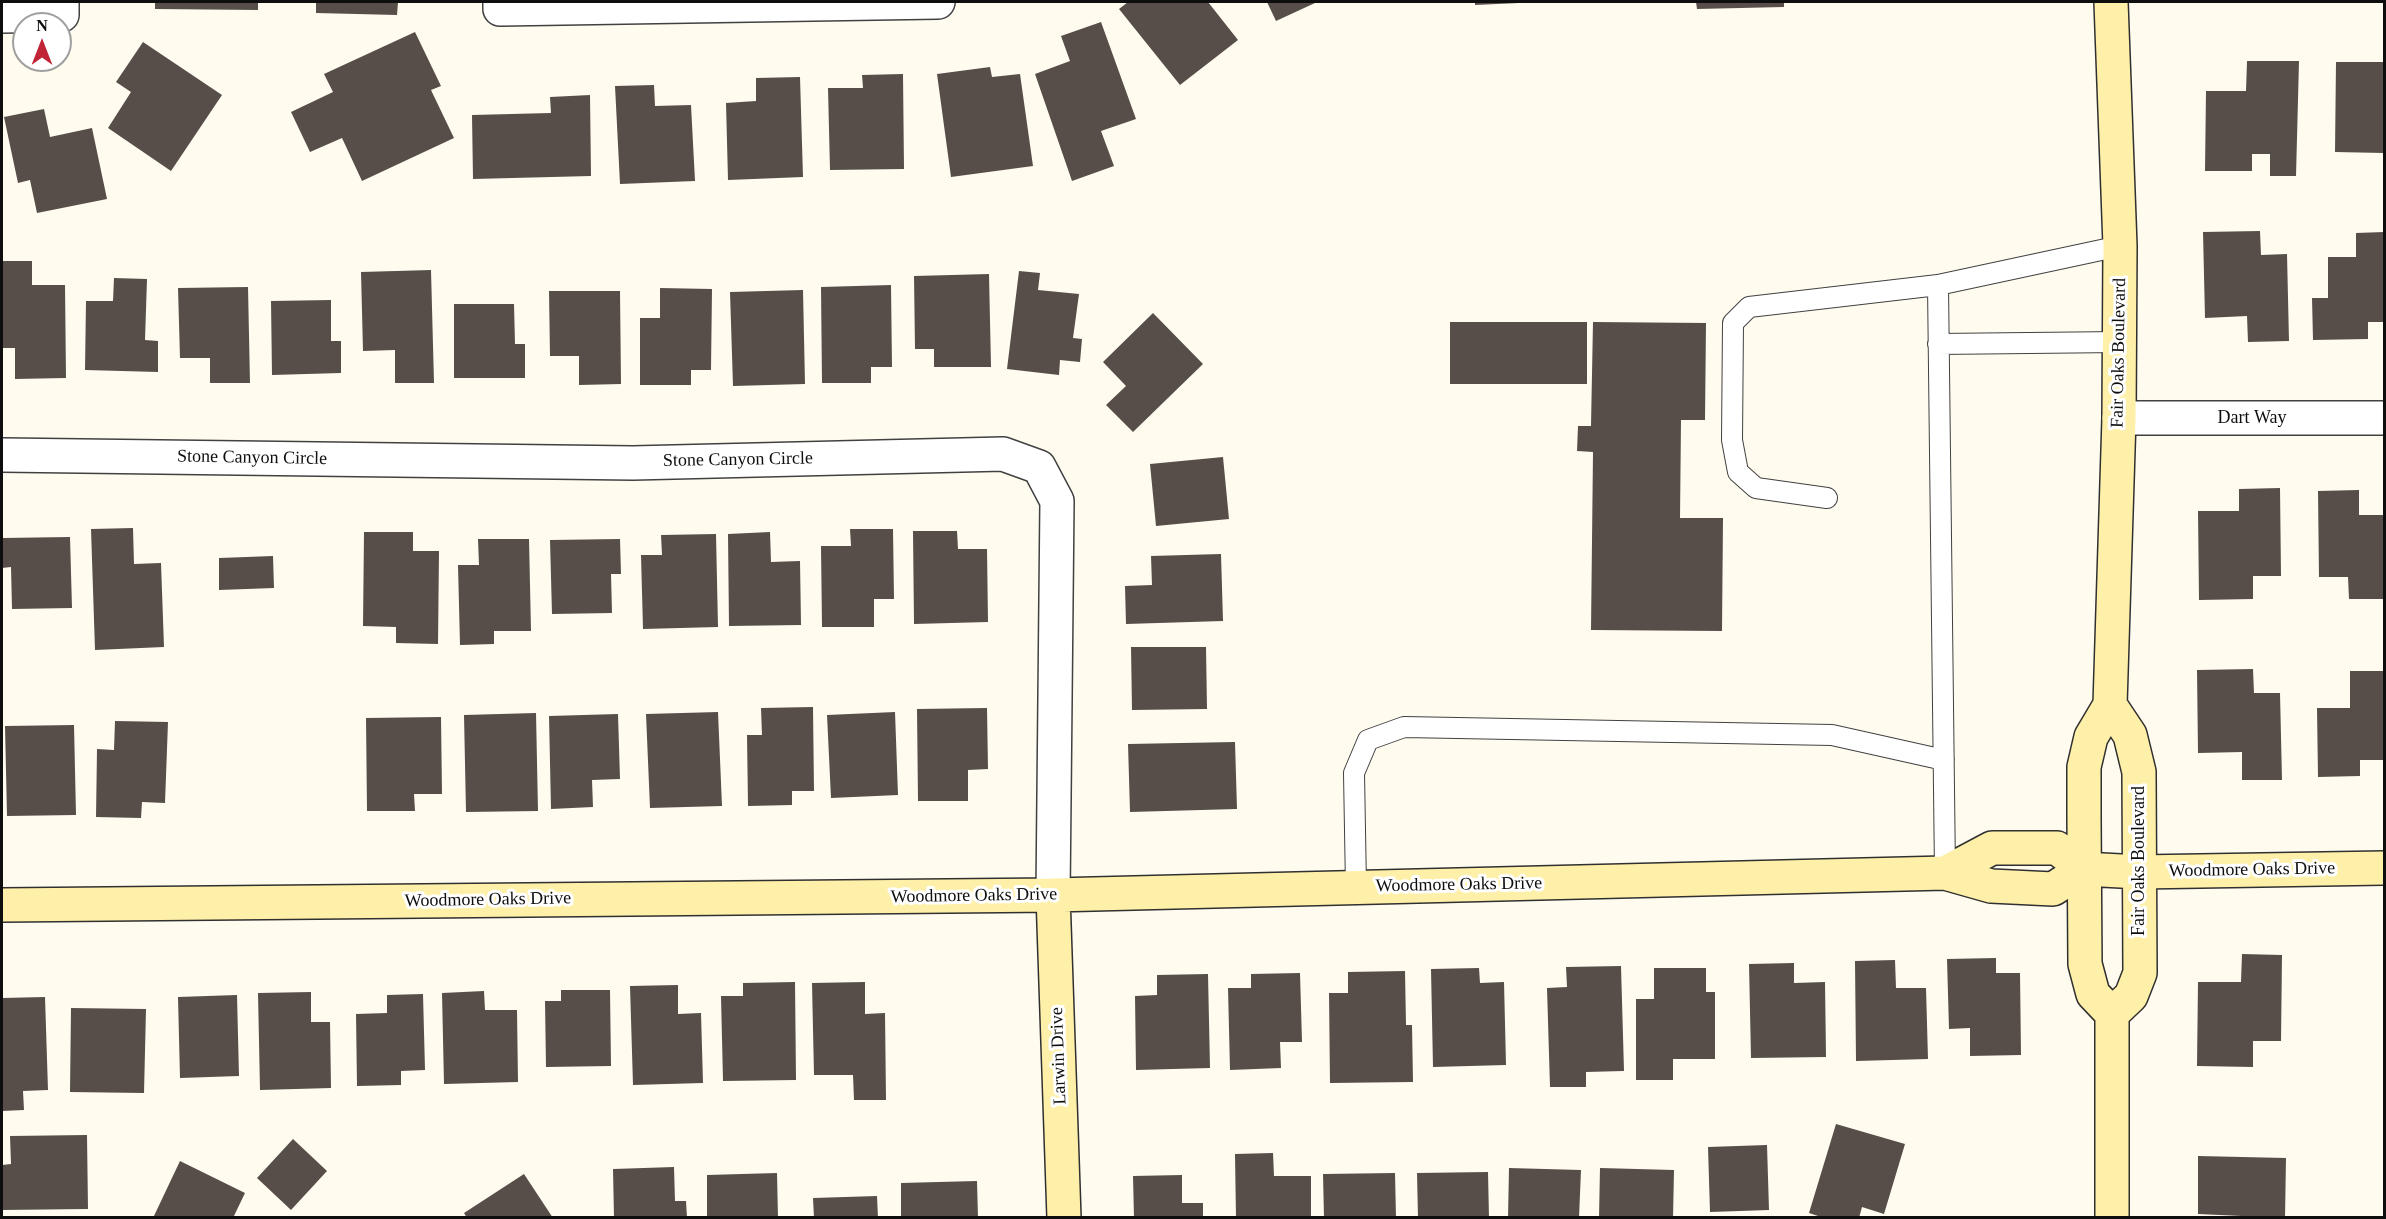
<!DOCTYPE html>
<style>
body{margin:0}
#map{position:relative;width:2386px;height:1219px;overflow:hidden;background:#fffbee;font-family:"Times New Roman",serif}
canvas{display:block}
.frame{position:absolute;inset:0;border:3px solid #0e0e0e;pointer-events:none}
.north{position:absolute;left:12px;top:12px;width:60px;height:60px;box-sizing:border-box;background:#fff;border:2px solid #9f9f9f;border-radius:50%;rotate:0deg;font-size:16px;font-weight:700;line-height:24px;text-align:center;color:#0e0e0e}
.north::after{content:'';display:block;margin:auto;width:21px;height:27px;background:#c02436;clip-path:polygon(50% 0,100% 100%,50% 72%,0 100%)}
</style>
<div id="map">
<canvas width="2386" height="1219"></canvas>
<div class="frame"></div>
<div class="north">N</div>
</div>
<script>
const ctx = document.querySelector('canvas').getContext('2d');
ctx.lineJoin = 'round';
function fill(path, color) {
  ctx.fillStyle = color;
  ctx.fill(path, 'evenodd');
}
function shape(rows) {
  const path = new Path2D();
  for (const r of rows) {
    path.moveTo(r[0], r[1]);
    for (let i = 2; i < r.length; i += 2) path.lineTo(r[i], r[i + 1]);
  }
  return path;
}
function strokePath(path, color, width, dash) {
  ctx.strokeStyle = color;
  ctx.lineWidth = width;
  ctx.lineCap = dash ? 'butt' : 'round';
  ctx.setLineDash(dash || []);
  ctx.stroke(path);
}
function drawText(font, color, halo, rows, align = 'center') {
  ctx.font = font + ' "Times New Roman",serif';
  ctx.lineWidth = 6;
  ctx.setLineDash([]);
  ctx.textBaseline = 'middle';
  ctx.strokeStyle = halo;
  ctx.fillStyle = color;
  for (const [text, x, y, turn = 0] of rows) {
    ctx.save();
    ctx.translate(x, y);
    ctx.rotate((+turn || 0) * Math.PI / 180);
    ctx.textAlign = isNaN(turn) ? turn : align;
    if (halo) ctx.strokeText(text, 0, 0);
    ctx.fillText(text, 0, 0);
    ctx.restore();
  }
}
const building = shape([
 [155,2,258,2,258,10,155,9],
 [316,2,398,2,397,15,316,13],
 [1128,2,1208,2,1238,40,1180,85,1119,9],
 [1267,2,1314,2,1315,3,1276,21],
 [1475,2,1519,2,1519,3,1475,5],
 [1696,2,1784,2,1784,7,1697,9],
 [1101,22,1136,119,1101,131,1114,166,1072,181,1035,74,1070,61,1061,36],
 [415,32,441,86,431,90,454,138,362,181,342,138,310,152,291,112,333,92,324,74],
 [143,42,222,95,171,171,108,128,131,92,116,82],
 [2247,61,2299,61,2296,176,2270,176,2270,154,2252,154,2252,171,2205,171,2206,91,2246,91],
 [2336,62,2383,62,2384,153,2335,152],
 [990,67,992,77,1020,74,1033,166,951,177,937,74],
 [903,74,904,169,830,170,828,88,863,88,862,75],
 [800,77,803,177,728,180,726,103,756,101,756,78],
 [654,85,655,106,691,105,695,181,620,184,615,86],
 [590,95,591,176,473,179,472,115,551,113,550,97],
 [44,109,50,137,92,128,107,199,37,213,30,180,18,183,4,117],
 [2260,231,2261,255,2287,254,2289,341,2248,342,2247,316,2205,318,2203,232],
 [2384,232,2384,322,2368,322,2368,339,2313,340,2312,298,2328,298,2328,257,2356,257,2356,233],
 [2,261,32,261,32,285,65,285,66,378,15,379,15,348,2,348],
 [431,270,434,383,395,383,395,350,363,351,361,272],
 [1019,271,1040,273,1038,290,1079,294,1073,338,1082,339,1080,362,1060,360,1059,375,1007,369],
 [989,274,991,367,934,367,934,349,915,349,914,276],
 [114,278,147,279,145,340,158,341,158,372,85,370,86,301,113,301],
 [891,285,892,367,871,367,871,383,822,383,821,287],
 [248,287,250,383,210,383,210,358,180,358,178,288],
 [660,288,712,289,711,370,691,370,691,385,640,385,640,318,660,318],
 [803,290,805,384,733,386,730,292],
 [549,291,620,291,621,384,579,385,579,356,550,356],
 [331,300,331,341,341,341,341,373,272,375,271,301],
 [454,304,514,304,515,344,525,344,525,378,454,378],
 [1153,313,1203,364,1133,432,1106,405,1126,386,1103,362],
 [1450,322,1587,322,1587,384,1450,384],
 [1593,322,1706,323,1705,420,1681,420,1680,518,1723,518,1722,631,1591,630,1593,452,1577,451,1578,426,1591,426],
 [1223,457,1229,519,1156,526,1150,464],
 [2280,488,2281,576,2253,576,2253,599,2199,600,2198,511,2239,511,2239,489],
 [2359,490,2359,515,2384,515,2384,599,2349,599,2348,577,2319,577,2318,491],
 [133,528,134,564,161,563,164,647,95,650,91,529],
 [850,529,893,529,894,599,874,599,874,627,822,627,821,546,851,546],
 [913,531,957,531,958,549,987,549,988,622,914,624],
 [364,532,413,532,413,551,439,551,438,644,396,643,396,627,363,626],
 [770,532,771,562,800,561,801,625,729,626,728,534],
 [716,534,718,627,643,629,641,555,662,555,661,535],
 [70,537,72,608,12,609,11,567,2,568,2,538],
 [478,539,529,539,531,631,494,631,494,644,460,645,458,565,479,565],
 [620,539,621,574,611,574,612,613,552,614,550,540],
 [1221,554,1223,621,1126,624,1125,586,1152,585,1151,556],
 [273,556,274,588,219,590,219,558],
 [1131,647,1206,647,1207,709,1132,710],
 [2253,669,2254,693,2280,693,2282,780,2242,780,2242,752,2198,753,2197,670],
 [2350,671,2384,671,2384,760,2360,760,2360,776,2318,777,2317,708,2350,708],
 [813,707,814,791,792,791,792,805,748,806,747,735,762,735,761,708],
 [987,708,988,769,968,770,968,801,918,801,917,709],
 [718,712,722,806,650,808,646,714],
 [895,712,898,795,831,798,827,715],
 [536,713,538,811,466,812,464,715],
 [618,714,620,779,592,780,593,807,551,809,549,716],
 [441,717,442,794,414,794,415,811,367,811,366,718],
 [115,721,168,722,165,803,142,802,141,818,96,817,97,749,114,750],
 [74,725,76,815,7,816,5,726],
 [1235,742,1237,809,1130,812,1128,744],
 [2242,954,2282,955,2281,1041,2253,1041,2253,1067,2197,1066,2198,982,2241,982],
 [1996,958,1996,973,2020,973,2021,1055,1970,1056,1970,1028,1949,1029,1947,959],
 [1895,960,1896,988,1926,988,1928,1059,1856,1061,1855,961],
 [1794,963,1794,983,1825,982,1826,1057,1751,1058,1749,964],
 [1621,966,1624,1071,1586,1072,1586,1087,1550,1087,1547,988,1567,987,1566,967],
 [1479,968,1480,983,1504,982,1506,1065,1433,1067,1431,969],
 [1654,968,1706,968,1706,992,1715,992,1715,1059,1673,1059,1673,1080,1636,1080,1636,999,1654,999],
 [1405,971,1406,1025,1412,1025,1413,1082,1330,1083,1329,993,1348,993,1348,972],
 [1300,973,1302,1042,1280,1042,1281,1068,1230,1070,1228,988,1251,988,1251,974],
 [1208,974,1210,1068,1136,1070,1135,996,1157,995,1157,975],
 [795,982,796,1080,723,1081,721,996,743,996,743,983],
 [865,982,865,1014,885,1013,886,1100,854,1100,853,1075,814,1075,812,983],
 [678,985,678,1014,701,1013,703,1083,633,1085,630,986],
 [561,990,610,990,611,1066,546,1067,545,1001,561,1001],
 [484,991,485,1010,517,1010,518,1082,444,1084,442,993],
 [311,992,311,1022,330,1022,331,1088,260,1090,258,993],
 [423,994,425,1070,401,1071,401,1085,357,1086,356,1014,387,1013,387,995],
 [237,995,239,1076,180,1078,178,997],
 [45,997,48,1090,23,1091,24,1110,2,1111,2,998],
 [71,1008,146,1009,144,1093,70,1092],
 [1836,1124,1905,1144,1884,1214,1862,1207,1859,1218,1824,1218,1809,1213],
 [87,1135,88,1209,2,1210,2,1165,11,1164,10,1136],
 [293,1139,327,1171,291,1210,257,1178],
 [1767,1145,1769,1210,1710,1212,1708,1147],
 [1273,1153,1274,1176,1311,1176,1311,1218,1236,1218,1235,1154],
 [2198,1156,2286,1158,2285,1218,2198,1214],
 [180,1161,245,1193,233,1218,153,1218],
 [674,1167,675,1201,686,1201,687,1218,614,1218,613,1169],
 [1509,1168,1581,1170,1579,1218,1508,1218],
 [1600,1168,1674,1170,1673,1218,1599,1218],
 [1488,1172,1489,1218,1418,1218,1417,1173],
 [777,1173,778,1218,707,1218,707,1175],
 [1395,1173,1396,1218,1324,1218,1323,1174],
 [524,1174,553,1218,467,1218,464,1213],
 [1182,1175,1182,1203,1203,1203,1203,1218,1134,1218,1133,1176],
 [977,1181,978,1218,901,1218,901,1183],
 [877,1196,878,1218,814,1218,813,1198]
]);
const lane = shape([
 [1938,285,1945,873],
 [1938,344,2120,342],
 [1827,498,1756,488,1738,472,1732,440,1733,323,1749,307,1938,285,2120,246],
 [1356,887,1354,773,1368,740,1404,727,1832,735,1944,760]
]);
const street = shape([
 [500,2,500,9,938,2],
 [2,16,62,15,62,2],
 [2119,418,2384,418],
 [2,455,633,463,1003,454,1039,467,1057,501,1053,895]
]);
const secondary = shape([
 [2111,2,2120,246,2119,418,2110,705,2091,737,2084,767,2084,818,2085,964,2093,994,2112,1014,2112,1218],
 [2110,705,2130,735,2139,772,2140,973,2131,996,2112,1014],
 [1945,873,1992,848,2057,848,2084,869,2139,872,2384,868],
 [1053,895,1064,1218],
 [2,905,1053,895,1945,873,1991,886,2053,889,2084,869]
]);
const streetNames = [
 ["Fair Oaks Boulevard",2119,353,-89],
 ["Dart Way",2252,418],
 ["Stone Canyon Circle",252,458,1],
 ["Stone Canyon Circle",738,460,-1],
 ["Fair Oaks Boulevard",2139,861,-90],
 ["Woodmore Oaks Drive",2252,870,-1],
 ["Woodmore Oaks Drive",1459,885,-1],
 ["Woodmore Oaks Drive",974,896,-1],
 ["Woodmore Oaks Drive",488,900,-1],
 ["Larwin Drive",1059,1056,-92]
];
fill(building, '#574e4a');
strokePath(lane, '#414141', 22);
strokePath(street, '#414141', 36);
strokePath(secondary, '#303030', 36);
strokePath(lane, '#fff', 20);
strokePath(street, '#fff', 33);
strokePath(secondary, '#fff0a9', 33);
drawText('18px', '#0e0e0e', '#fff', streetNames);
</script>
